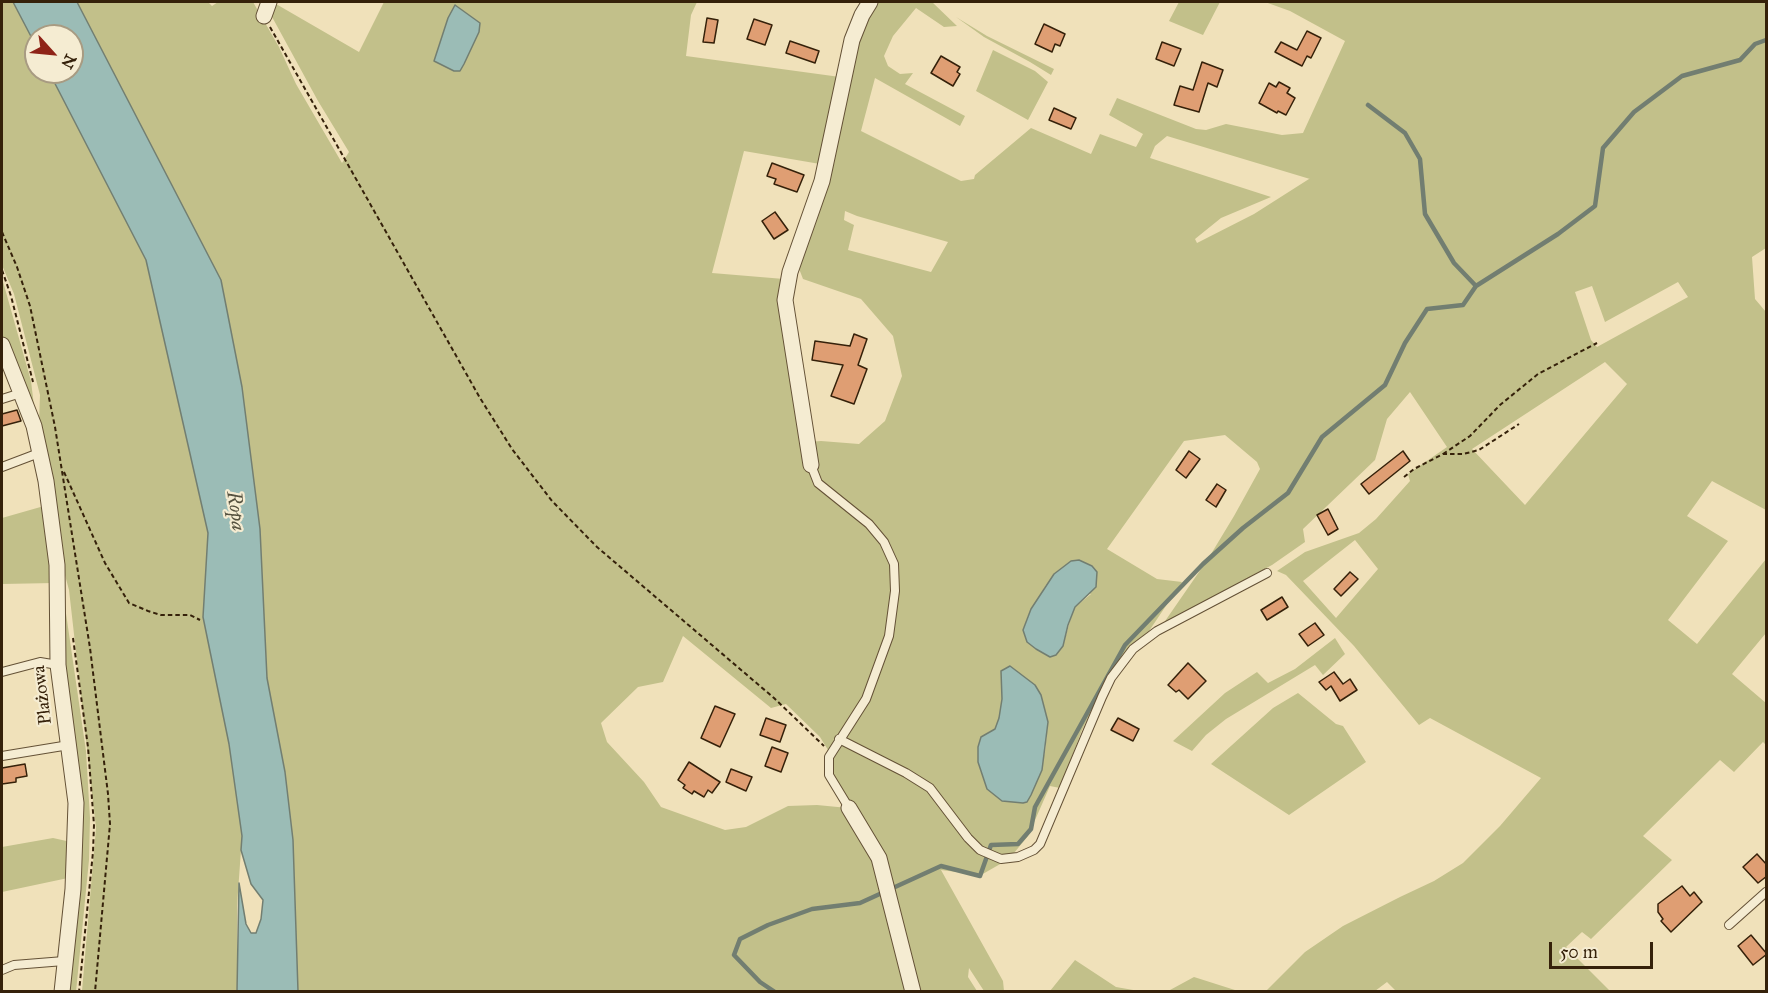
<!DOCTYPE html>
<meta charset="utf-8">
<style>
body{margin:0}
#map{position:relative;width:1768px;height:993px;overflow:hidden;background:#f0e1ba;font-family:"IM FELL Great Primer",serif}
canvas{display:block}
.frame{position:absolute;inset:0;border:3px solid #35210a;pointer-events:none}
.north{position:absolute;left:24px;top:24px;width:60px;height:60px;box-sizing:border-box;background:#f5ecd2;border:2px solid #a89b82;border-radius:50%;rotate:117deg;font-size:16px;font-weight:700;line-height:24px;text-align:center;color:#35210a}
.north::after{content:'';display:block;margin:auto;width:21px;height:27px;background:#8f2418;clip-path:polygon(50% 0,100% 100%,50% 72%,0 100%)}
.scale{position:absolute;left:1549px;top:942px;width:104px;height:27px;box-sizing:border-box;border:3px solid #35210a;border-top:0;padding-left:8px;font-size:18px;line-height:21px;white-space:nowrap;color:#35210a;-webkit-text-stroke:4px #f5ecd2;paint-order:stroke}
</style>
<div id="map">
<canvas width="1768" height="993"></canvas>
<div class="frame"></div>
<div class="north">N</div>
<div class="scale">50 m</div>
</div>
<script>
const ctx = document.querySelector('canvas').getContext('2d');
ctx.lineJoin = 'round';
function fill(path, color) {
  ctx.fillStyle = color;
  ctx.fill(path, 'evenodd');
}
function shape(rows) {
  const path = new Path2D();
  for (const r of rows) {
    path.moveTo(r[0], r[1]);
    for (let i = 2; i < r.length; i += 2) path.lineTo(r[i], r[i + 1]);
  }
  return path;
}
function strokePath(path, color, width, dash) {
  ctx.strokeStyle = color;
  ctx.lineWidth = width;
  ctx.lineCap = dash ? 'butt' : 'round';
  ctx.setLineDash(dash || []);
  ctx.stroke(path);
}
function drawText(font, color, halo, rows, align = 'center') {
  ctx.font = font + ' "IM FELL Great Primer",serif';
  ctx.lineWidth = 4.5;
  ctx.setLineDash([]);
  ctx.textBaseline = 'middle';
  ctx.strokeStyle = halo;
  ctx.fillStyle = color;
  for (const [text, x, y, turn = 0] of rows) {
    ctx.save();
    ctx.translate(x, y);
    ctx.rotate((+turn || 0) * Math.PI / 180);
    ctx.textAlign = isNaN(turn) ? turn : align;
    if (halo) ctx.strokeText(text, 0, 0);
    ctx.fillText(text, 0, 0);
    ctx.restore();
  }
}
const green = shape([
 [2,2,13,2,36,46,36,72,49,72,146,260,208,533,203,617,229,744,242,836,237,906,237,991,82,991,96,828,69,590,61,560,39,422,40,395,14,294,2,265],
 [77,2,208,2,212,6,218,2,253,2,279,47,296,84,342,163,349,152,318,101,271,15,276,4,359,52,384,2,697,2,691,15,686,56,840,77,820,164,744,151,712,273,784,279,808,442,821,441,859,444,885,421,902,376,893,336,861,299,803,279,798,266,834,164,857,39,875,2,932,2,957,26,944,27,916,8,893,36,884,56,888,66,900,74,913,73,905,84,965,116,960,126,875,78,861,131,961,181,974,179,975,175,1031,128,1091,154,1100,134,1136,147,1143,134,1109,115,1117,98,1196,129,1206,130,1226,124,1282,135,1303,133,1345,41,1290,11,1265,2,1766,2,1766,248,1752,257,1755,299,1766,312,1766,510,1712,481,1687,516,1728,541,1668,620,1697,644,1766,559,1766,633,1732,674,1766,703,1766,745,1763,742,1734,772,1720,760,1643,836,1672,860,1591,939,1582,932,1566,947,1610,991,1397,992,1387,982,1375,991,1266,991,1305,952,1343,926,1400,897,1434,881,1463,863,1500,826,1541,778,1430,718,1419,725,1354,646,1286,575,1277,571,1305,552,1359,533,1376,519,1410,481,1408,474,1447,447,1410,392,1387,419,1375,460,1303,529,1305,542,1272,565,1163,624,1208,559,1234,516,1260,469,1257,462,1225,435,1184,441,1107,549,1157,579,1182,582,1149,631,1132,645,1107,678,1082,730,1060,788,1050,786,1028,836,1009,859,981,875,941,870,1003,981,1004,991,984,991,969,968,968,977,977,991,298,991,293,840,285,772,267,678,260,529,242,387,221,280],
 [455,5,468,15,434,61,442,41],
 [1167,136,1310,179,1309,179,1254,214,1197,243,1195,239,1221,218,1271,197,1150,158,1155,146],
 [845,211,857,216,948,242,931,272,848,250,854,225,844,220],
 [1678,282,1688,297,1597,347,1591,340,1575,292,1592,286,1605,322],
 [1605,362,1627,384,1525,505,1472,449],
 [1355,540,1378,569,1336,618,1303,581],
 [1046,585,1091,594,1075,607,1072,614,1063,646,1023,630,1028,616],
 [683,636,771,708,786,704,820,737,828,750,828,770,848,808,817,805,788,806,746,827,725,830,661,807,644,782,607,742,601,723,638,687,663,682],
 [1001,672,1041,695,1048,722,1045,752,1034,787,1027,802,1023,803,1002,801,989,732,995,729,999,718,1002,699],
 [1179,2,1220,2,1203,35,1169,21],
 [956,17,987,36,1054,69,1051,75,1030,62,984,37],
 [993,50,1035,71,1048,82,1028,120,976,91],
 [2,278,31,381,34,406,9,356,2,335],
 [44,506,54,583,2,584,2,518],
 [61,579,86,751,90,818,89,860,76,992,66,991,76,875,62,664],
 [1335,638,1345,654,1323,675,1315,665,1226,719,1206,735,1192,751,1173,741,1225,693,1257,672,1268,683,1295,669],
 [1298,693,1336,724,1343,726,1366,762,1289,815,1211,764,1273,708],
 [53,838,71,842,68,878,2,892,2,847],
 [1075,960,1116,987,1139,991,1050,991],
 [1194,977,1238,991,1158,991,1170,990]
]);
const water = shape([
 [13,2,77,2,221,280,242,387,260,529,267,678,285,772,293,840,298,991,237,991,239,883,246,924,251,933,256,933,261,919,263,900,251,884,241,850,242,836,229,744,203,617,208,533,146,260,49,72,72,72,72,36,36,36,36,46,13,2],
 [455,5,480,23,479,32,464,64,460,71,454,71,434,61,448,18,455,5],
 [1079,560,1092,566,1097,572,1096,587,1075,607,1068,625,1063,646,1056,655,1050,657,1036,649,1027,642,1023,630,1031,609,1054,574,1071,561,1079,560],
 [1010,666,1035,685,1041,695,1048,722,1042,770,1031,795,1027,802,1023,803,1002,801,987,789,978,762,978,747,981,737,995,729,999,718,1002,699,1001,671,1010,666]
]);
const stream = shape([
 [1368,105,1405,133,1420,159,1425,214,1454,263,1476,286],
 [775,992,760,982,734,955,740,939,768,925,812,909,860,903,941,866,980,876,991,845,1018,844,1031,829,1035,807,1125,645,1203,564,1243,528,1288,493,1322,437,1385,385,1405,343,1427,309,1463,305,1476,286,1558,234,1595,206,1603,148,1634,112,1682,76,1740,60,1755,44,1766,40]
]);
const building = shape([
 [707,18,718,20,714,43,703,42,707,18],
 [754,19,772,25,765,45,747,39,754,19],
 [1044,24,1065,34,1060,46,1055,44,1052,52,1035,44,1044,24],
 [1307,31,1321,38,1311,58,1307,56,1302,66,1275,52,1281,42,1297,50,1307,31],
 [790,41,819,51,815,63,786,53,790,41],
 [1162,42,1181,49,1174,66,1156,59,1162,42],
 [941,56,960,67,957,72,960,74,953,86,931,73,941,56],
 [1202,62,1223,70,1217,87,1208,83,1199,112,1174,105,1180,86,1193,90,1202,62],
 [1279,82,1290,88,1287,93,1295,98,1286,115,1278,111,1277,113,1259,103,1269,83,1276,87,1279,82],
 [1054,108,1076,118,1071,129,1049,120,1054,108],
 [772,163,804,175,797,192,774,184,776,179,767,176,772,163],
 [775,212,788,230,774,239,762,221,775,212],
 [854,334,867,339,858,365,867,369,854,404,831,396,843,365,812,360,815,341,850,346,854,334],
 [17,410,21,421,2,426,2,414,17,410],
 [1189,451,1200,459,1186,478,1176,470,1189,451],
 [1403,451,1410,461,1369,494,1361,484,1403,451],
 [1217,484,1226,490,1216,507,1206,500,1217,484],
 [1328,509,1338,529,1328,535,1317,515,1328,509],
 [1350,572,1358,579,1341,596,1334,589,1350,572],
 [1282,597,1288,607,1267,620,1261,610,1282,597],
 [1315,623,1324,635,1308,646,1299,634,1315,623],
 [1188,663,1206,681,1188,699,1179,690,1176,692,1168,685,1188,663],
 [1334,672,1343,684,1350,679,1357,690,1340,701,1331,686,1326,690,1319,682,1334,672],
 [715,706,735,714,720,747,701,738,715,706],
 [766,718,786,725,780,742,760,735,766,718],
 [1118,718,1139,729,1133,741,1111,730,1118,718],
 [772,747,788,753,781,772,765,766,772,747],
 [689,762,720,782,712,793,708,790,704,797,694,791,692,794,683,788,685,785,678,780,689,762],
 [25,764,27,776,16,778,16,782,2,784,2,768,25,764],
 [731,769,752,777,746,791,726,782,731,769],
 [1757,854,1767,865,1767,876,1758,883,1743,867,1757,854],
 [1682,886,1690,896,1694,892,1702,902,1671,932,1661,921,1663,919,1658,912,1658,904,1682,886],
 [1751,935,1767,954,1753,965,1738,946,1751,935]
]);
const path = shape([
 [270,27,480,398,512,449,552,501,597,547,774,698,824,746],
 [2,232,17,267,30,306,55,427,90,648,108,794,110,824,95,992],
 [2,270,11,296,33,382],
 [1443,454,1470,436,1500,405,1538,374,1597,343],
 [64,472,105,563,129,603,148,611,161,615,190,615,200,620],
 [1404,477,1414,469,1443,454,1463,454,1479,450,1519,424],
 [73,638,88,747,94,825,93,852,79,992]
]);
const lane = shape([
 [2,399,21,393],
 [811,465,818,483,869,524,884,542,894,564,895,591,889,636,866,699,829,757,829,775,849,808],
 [2,467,39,453],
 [2,672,40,662,58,665],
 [839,739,906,773,930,788,968,838,980,850,1001,859,1018,857,1034,850,1040,844,1102,697,1111,678,1133,649,1157,631,1267,573],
 [2,756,69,745],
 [1729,925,1766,892],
 [2,970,14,965,64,961]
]);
const street = shape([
 [264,16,269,2],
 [2,345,34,426,46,481,57,565,58,665,76,803,73,889,62,992],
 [811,465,785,300,790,272,822,181,852,40,862,15,870,2],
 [849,808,879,858,913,992]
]);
const streetNames = [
 ["Plażowa",43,695,-97]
];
const waterNames = [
 ["Ropa",235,511,82]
];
fill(green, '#c2c08a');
fill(water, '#9bbcb6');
strokePath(water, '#727e71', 1.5);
strokePath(stream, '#727e71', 4.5);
fill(building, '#df9e73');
strokePath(building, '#35210a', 1.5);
strokePath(lane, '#645136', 10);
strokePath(street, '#645136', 17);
strokePath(path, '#35210a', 2, [4.5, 3]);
strokePath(lane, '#f5ecd2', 8);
strokePath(street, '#f5ecd2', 15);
drawText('18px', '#35210a', '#f5ecd2', streetNames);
drawText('italic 20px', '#54503e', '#f5ecd2', waterNames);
</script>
